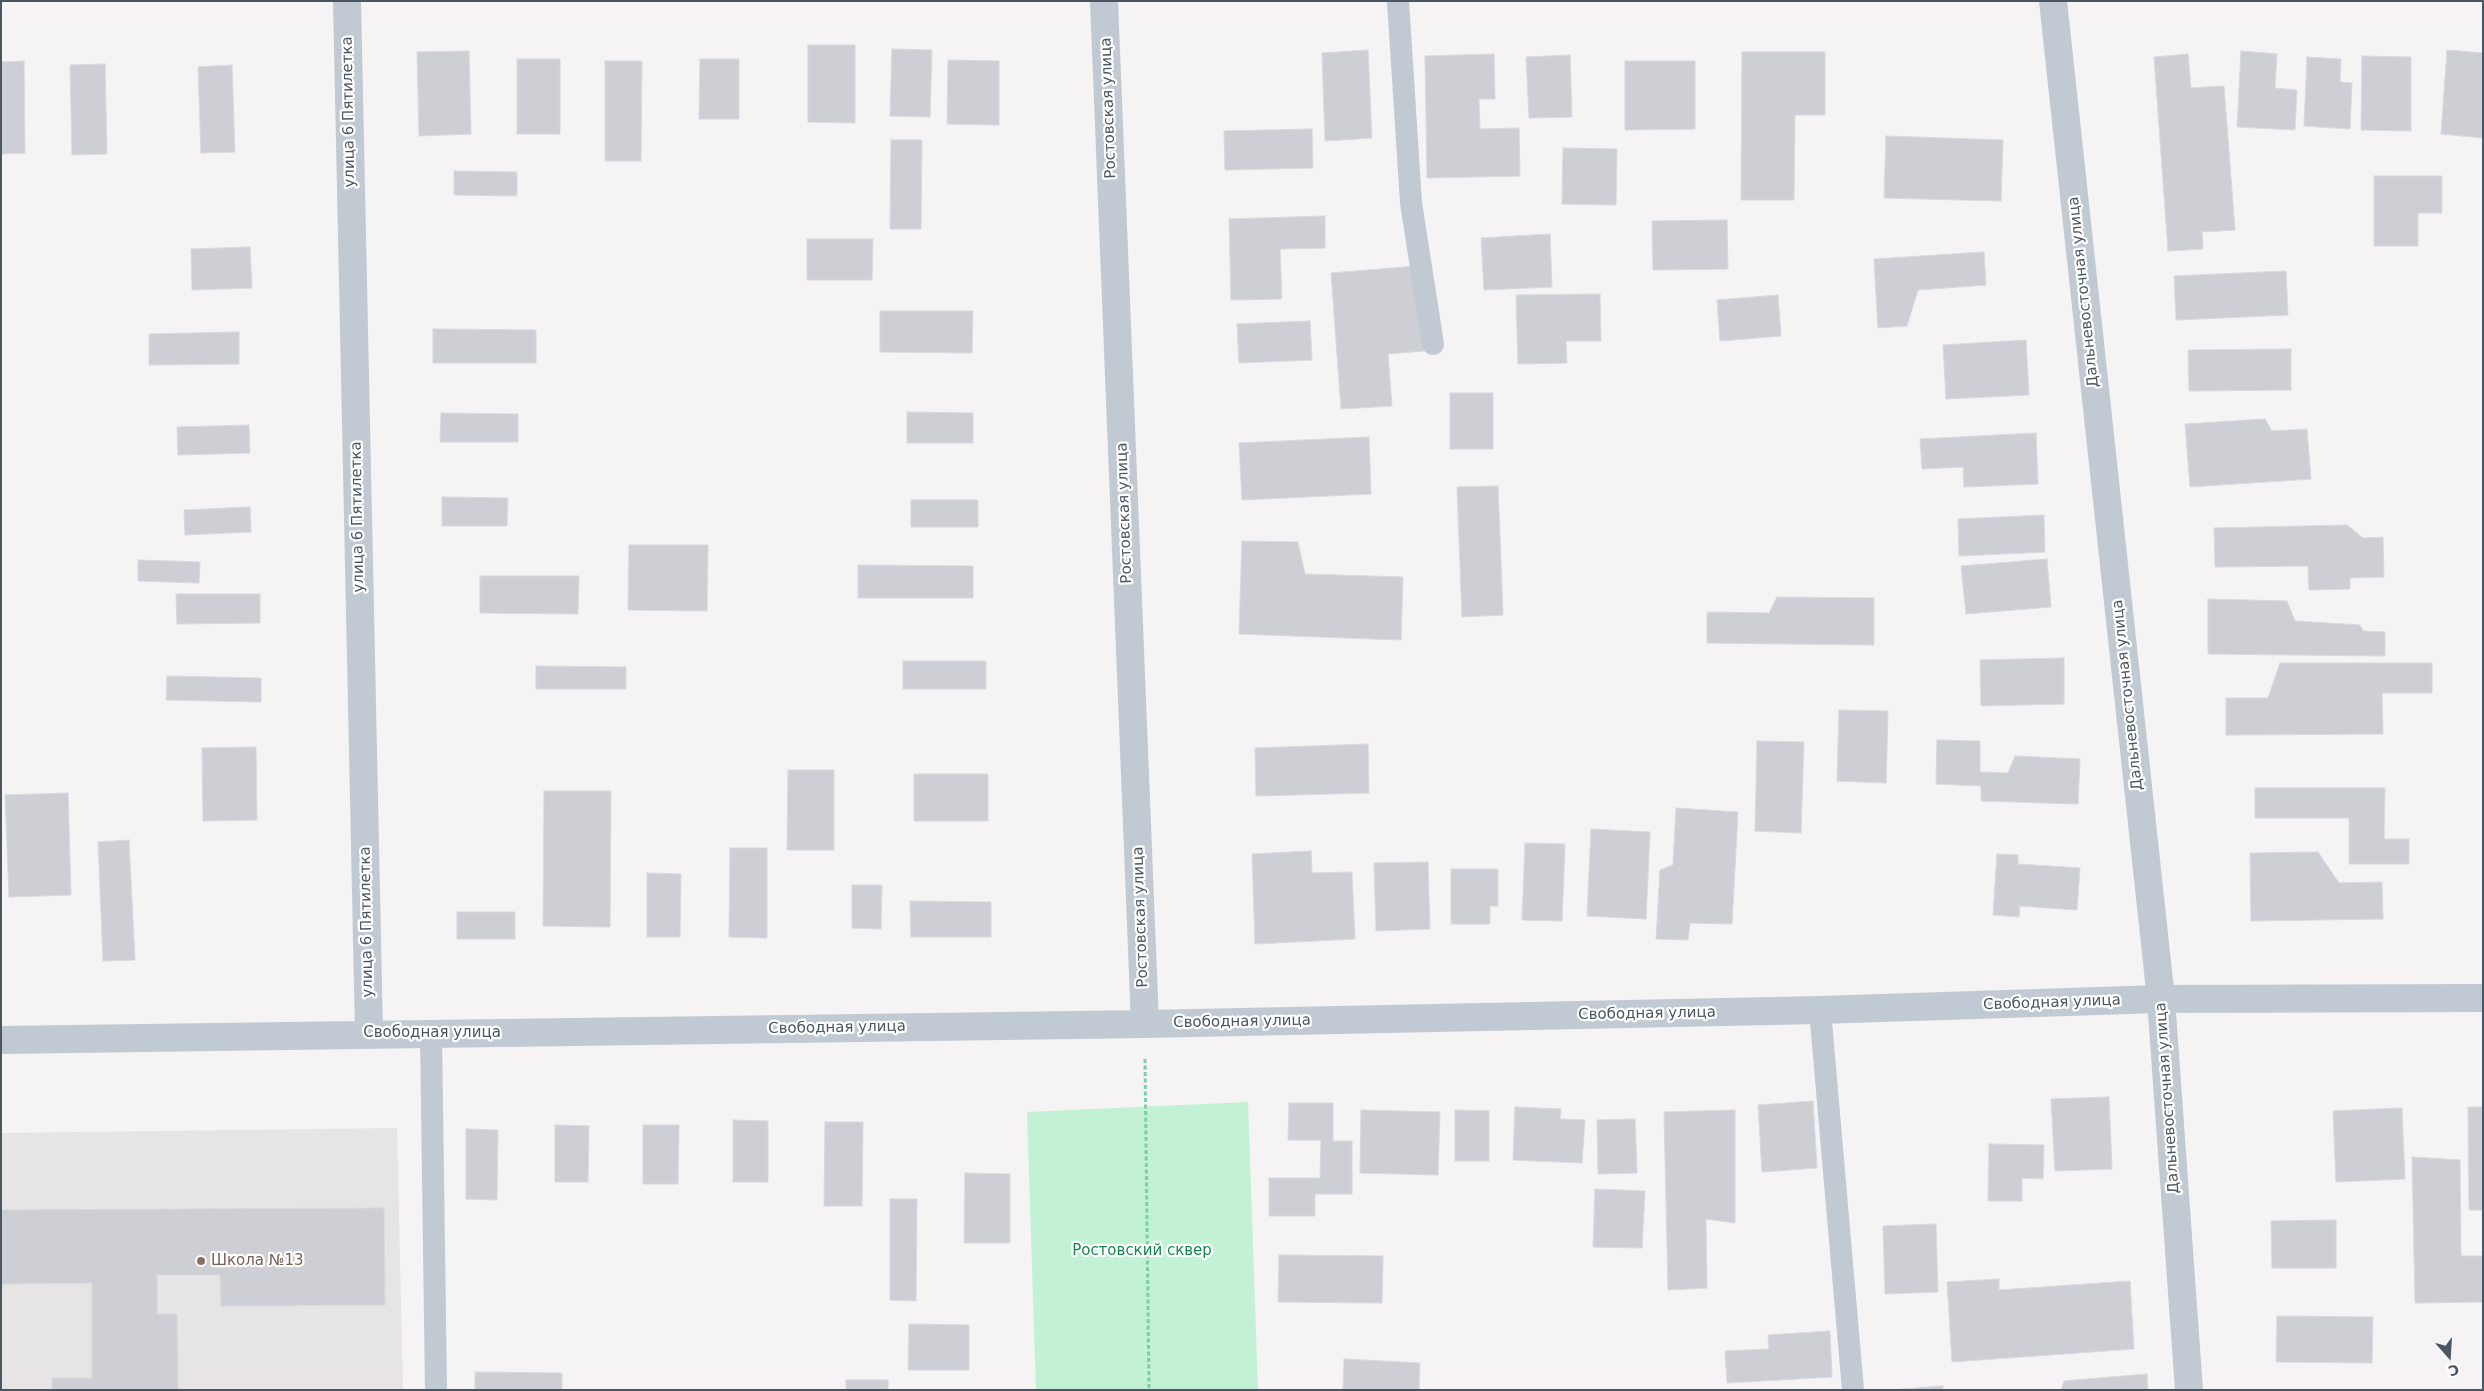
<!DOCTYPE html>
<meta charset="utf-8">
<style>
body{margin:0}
#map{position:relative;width:2484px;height:1391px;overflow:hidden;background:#f5f3f3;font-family:"DejaVu Sans",sans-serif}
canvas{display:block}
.frame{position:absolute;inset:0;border:2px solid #4a5661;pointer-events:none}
.north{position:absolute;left:2424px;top:1331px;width:50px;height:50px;-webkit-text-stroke:4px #fff;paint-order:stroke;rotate:161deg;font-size:14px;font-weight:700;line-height:20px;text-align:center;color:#4a5661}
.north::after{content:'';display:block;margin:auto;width:18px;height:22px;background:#4a5661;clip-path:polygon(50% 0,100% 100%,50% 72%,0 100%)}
</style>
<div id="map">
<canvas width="2484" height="1391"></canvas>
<div class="frame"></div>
<div class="north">С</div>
</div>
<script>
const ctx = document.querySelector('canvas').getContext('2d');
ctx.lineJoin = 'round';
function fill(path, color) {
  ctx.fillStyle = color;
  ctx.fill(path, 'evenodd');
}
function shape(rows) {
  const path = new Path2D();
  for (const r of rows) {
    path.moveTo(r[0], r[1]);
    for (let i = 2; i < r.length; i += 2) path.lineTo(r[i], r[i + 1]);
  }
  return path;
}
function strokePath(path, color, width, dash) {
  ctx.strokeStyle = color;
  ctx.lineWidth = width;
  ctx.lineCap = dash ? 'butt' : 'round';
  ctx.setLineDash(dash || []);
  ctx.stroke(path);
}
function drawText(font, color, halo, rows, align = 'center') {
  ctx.font = font + ' "DejaVu Sans",sans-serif';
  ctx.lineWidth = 4.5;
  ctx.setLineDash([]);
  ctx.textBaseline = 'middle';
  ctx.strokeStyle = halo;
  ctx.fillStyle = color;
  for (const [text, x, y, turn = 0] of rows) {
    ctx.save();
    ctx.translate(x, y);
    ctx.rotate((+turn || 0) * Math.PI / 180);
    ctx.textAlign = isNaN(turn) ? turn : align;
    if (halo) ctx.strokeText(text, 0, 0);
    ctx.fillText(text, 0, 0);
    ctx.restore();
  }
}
const education = shape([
 [397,1128,403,1390,1,1390,1,1133]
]);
const green = shape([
 [1248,1102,1258,1390,1036,1390,1027,1112]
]);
const building = shape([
 [808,45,855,45,855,123,808,122,808,45],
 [892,49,932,50,930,117,890,116,892,49],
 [1368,50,1372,138,1325,141,1322,53,1368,50],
 [2447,50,2483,53,2483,138,2441,134,2447,50],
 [469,51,471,134,419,136,417,52,469,51],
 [2241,51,2277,54,2275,88,2297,90,2295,130,2237,127,2241,51],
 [1742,52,1825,52,1825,115,1795,115,1794,200,1741,200,1742,52],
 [1494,54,1495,99,1479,99,1480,129,1519,128,1520,176,1427,178,1425,56,1494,54],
 [2188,54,2191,88,2224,86,2235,230,2202,232,2203,249,2168,251,2154,57,2188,54],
 [1570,55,1572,117,1529,118,1526,57,1570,55],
 [2362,56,2411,57,2411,131,2361,130,2362,56],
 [2307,57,2341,59,2340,82,2352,83,2350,129,2304,126,2307,57],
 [517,59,560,59,560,134,517,134,517,59],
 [700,59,739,59,739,119,699,119,700,59],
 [948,60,999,61,999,125,947,124,948,60],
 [24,61,25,153,1,154,1,62,24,61],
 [605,61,642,61,641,161,605,161,605,61],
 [1625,61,1695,61,1695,129,1625,130,1625,61],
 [105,64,107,154,72,155,70,65,105,64],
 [232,65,235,152,201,153,198,67,232,65],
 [1312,129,1313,168,1225,170,1224,131,1312,129],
 [1886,136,2003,140,2001,201,1884,198,1886,136],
 [891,140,922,140,921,229,890,229,891,140],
 [1563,148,1617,149,1616,205,1562,204,1563,148],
 [454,171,517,172,517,196,454,195,454,171],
 [2374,176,2442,176,2442,213,2418,213,2418,246,2374,246,2374,176],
 [1325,216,1325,248,1280,249,1282,299,1231,300,1229,219,1325,216],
 [1727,220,1728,269,1653,270,1652,221,1727,220],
 [1550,234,1552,287,1484,290,1481,238,1550,234],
 [807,239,873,239,872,280,807,280,807,239],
 [250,247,252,288,192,290,191,249,250,247],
 [1984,252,1986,285,1918,290,1907,326,1878,328,1874,259,1984,252],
 [1417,266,1424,351,1388,354,1392,406,1341,409,1331,273,1417,266],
 [2286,271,2288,315,2176,320,2174,276,2286,271],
 [1600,294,1601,341,1566,341,1567,363,1518,364,1516,295,1600,294],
 [1778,295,1781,336,1720,341,1717,300,1778,295],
 [880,311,973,311,972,353,880,352,880,311],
 [1310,321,1312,360,1239,363,1237,324,1310,321],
 [433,329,536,330,536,363,433,363,433,329],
 [239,332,239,364,149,365,149,334,239,332],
 [2026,340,2029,395,1946,399,1943,345,2026,340],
 [2291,349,2291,390,2189,391,2188,350,2291,349],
 [1450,393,1493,393,1493,449,1450,449,1450,393],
 [907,412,973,413,973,443,907,443,907,412],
 [441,413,518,414,518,442,440,442,441,413],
 [2265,419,2272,431,2307,429,2311,479,2190,487,2185,424,2265,419],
 [249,425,250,453,178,455,177,427,249,425],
 [2036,433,2038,484,1964,487,1963,467,1922,469,1920,439,2036,433],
 [1369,437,1371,494,1242,500,1239,443,1369,437],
 [1498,486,1503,615,1462,617,1457,487,1498,486],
 [442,497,508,498,507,526,442,526,442,497],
 [911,500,978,500,978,527,911,527,911,500],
 [250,507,251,532,185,535,184,510,250,507],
 [2044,515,2045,552,1959,556,1958,519,2044,515],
 [2347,525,2363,538,2383,537,2384,577,2350,578,2350,589,2309,590,2308,566,2215,567,2214,528,2347,525],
 [1242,541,1298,542,1305,574,1403,577,1401,640,1239,634,1242,541],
 [629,545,708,545,707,611,628,610,629,545],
 [2047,559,2051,607,1966,614,1961,566,2047,559],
 [138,560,200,562,199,583,138,581,138,560],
 [858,565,973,566,973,598,858,598,858,565],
 [480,576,579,576,578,614,480,613,480,576],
 [176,594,260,594,260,623,177,624,176,594],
 [1777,597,1874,598,1874,645,1707,643,1707,612,1769,613,1777,597],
 [2208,599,2287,601,2295,621,2360,625,2363,631,2385,632,2385,656,2208,654,2208,599],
 [2064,658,2064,704,1981,706,1980,660,2064,658],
 [903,661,986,661,986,689,903,689,903,661],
 [2280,663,2432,663,2432,693,2382,693,2383,734,2226,735,2226,698,2268,698,2280,663],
 [536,666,626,667,626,689,536,689,536,666],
 [167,676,261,678,261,702,166,700,167,676],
 [1839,710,1888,711,1886,783,1837,781,1839,710],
 [1937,740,1980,741,1980,772,2008,773,2015,756,2080,759,2078,804,1981,801,1981,786,1936,784,1937,740],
 [1757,741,1804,742,1801,833,1755,831,1757,741],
 [1368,744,1369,793,1256,796,1255,748,1368,744],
 [256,747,257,820,203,821,202,748,256,747],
 [788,770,834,770,834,850,787,850,788,770],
 [914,774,988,774,988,821,914,821,914,774],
 [2255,788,2385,788,2384,839,2409,839,2409,864,2349,864,2349,818,2255,818,2255,788],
 [544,791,611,791,610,927,543,926,544,791],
 [68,793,71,895,9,897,5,795,68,793],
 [1676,808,1738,812,1732,924,1690,923,1688,940,1656,939,1660,870,1673,865,1676,808],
 [1591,829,1650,832,1646,919,1587,916,1591,829],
 [129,840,135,960,103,961,98,842,129,840],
 [1525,843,1565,844,1562,921,1522,920,1525,843],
 [730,848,767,848,767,938,729,937,730,848],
 [1311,851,1312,873,1352,872,1355,939,1255,944,1252,854,1311,851],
 [2318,852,2339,883,2382,882,2383,919,2251,921,2250,853,2318,852],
 [1997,854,2018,855,2018,864,2080,868,2077,910,2020,906,2019,917,1993,915,1997,854],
 [1428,862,1430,929,1376,931,1374,863,1428,862],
 [1451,869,1498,869,1498,906,1490,906,1490,924,1451,924,1451,869],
 [647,873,681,874,680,937,647,937,647,873],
 [852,885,882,885,881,929,852,928,852,885],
 [910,901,991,902,991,937,911,937,910,901],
 [457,912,515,912,515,939,457,939,457,912],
 [2109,1097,2112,1169,2055,1171,2051,1099,2109,1097],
 [1813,1101,1817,1168,1762,1172,1758,1105,1813,1101],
 [1289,1103,1333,1103,1333,1141,1352,1141,1352,1194,1315,1194,1315,1216,1269,1216,1269,1178,1320,1178,1321,1140,1288,1140,1289,1103],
 [1515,1107,1561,1109,1560,1119,1585,1120,1582,1163,1513,1160,1515,1107],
 [2468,1107,2483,1107,2483,1210,2469,1210,2468,1107],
 [2402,1108,2405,1179,2336,1182,2333,1111,2402,1108],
 [1361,1110,1440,1112,1438,1175,1360,1173,1361,1110],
 [1455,1110,1489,1111,1489,1161,1455,1161,1455,1110],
 [1735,1110,1735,1223,1706,1219,1707,1288,1668,1290,1664,1112,1735,1110],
 [1635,1119,1637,1173,1598,1174,1597,1120,1635,1119],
 [733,1120,768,1121,768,1182,733,1182,733,1120],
 [825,1122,863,1122,862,1206,824,1206,825,1122],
 [555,1125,589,1126,588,1182,555,1182,555,1125],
 [643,1125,679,1125,678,1184,643,1184,643,1125],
 [466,1129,498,1130,497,1200,466,1199,466,1129],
 [1989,1144,2044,1145,2043,1179,2022,1178,2022,1201,1988,1201,1989,1144],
 [2412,1157,2460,1160,2461,1256,2483,1256,2483,1302,2415,1303,2412,1157],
 [965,1173,1010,1174,1010,1243,964,1243,965,1173],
 [1595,1189,1645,1191,1642,1248,1593,1247,1595,1189],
 [890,1199,917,1199,916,1301,890,1300,890,1199],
 [384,1208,385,1305,221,1306,220,1275,157,1275,157,1314,177,1314,178,1390,52,1390,52,1378,92,1378,92,1283,1,1284,1,1210,384,1208],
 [2336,1220,2336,1268,2272,1268,2271,1221,2336,1220],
 [1936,1224,1938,1292,1885,1294,1883,1226,1936,1224],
 [1279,1255,1383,1256,1382,1303,1278,1302,1279,1255],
 [1999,1279,1999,1290,2130,1281,2134,1349,1952,1362,1947,1282,1999,1279],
 [2277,1316,2373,1317,2372,1363,2276,1362,2277,1316],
 [909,1324,969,1325,969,1370,908,1370,909,1324],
 [1830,1331,1832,1377,1727,1383,1725,1351,1769,1349,1768,1335,1830,1331],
 [1344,1359,1420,1363,1419,1390,1343,1390,1344,1359],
 [475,1372,562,1373,562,1390,475,1390,475,1372],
 [2147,1374,2148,1390,2061,1390,2064,1381,2147,1374],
 [846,1380,888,1380,888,1390,846,1390,846,1380],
 [1943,1386,1943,1390,1890,1390,1943,1386]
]);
const path = shape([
 [1145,1059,1149,1390]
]);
const lane = shape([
 [1398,1,1411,203,1433,344],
 [1820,1010,1853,1390],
 [431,1033,436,1390]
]);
const street = shape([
 [347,1,369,1033],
 [1104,1,1145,1024],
 [2053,1,2161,999,2189,1390],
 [1,1040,1145,1024,1820,1010,2161,999,2483,998]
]);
const markers = [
 [201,1261,5,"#8d6e63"]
];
const streetNames = [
 ["Ростовская улица",1109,108,-92],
 ["улица 6 Пятилетка",349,112,-91],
 ["Дальневосточная улица",2084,292,-96],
 ["Ростовская улица",1125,513,-92],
 ["улица 6 Пятилетка",358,517,-91],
 ["Дальневосточная улица",2128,695,-96],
 ["Ростовская улица",1141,917,-92],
 ["улица 6 Пятилетка",367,922,-91],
 ["Свободная улица",2052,1003,-2],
 ["Свободная улица",1647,1014,-1],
 ["Свободная улица",1242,1022,-1],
 ["Свободная улица",837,1028,-1],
 ["Свободная улица",432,1033],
 ["Дальневосточная улица",2168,1098,-94]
];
const parkNames = [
 ["Ростовский сквер",1142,1251]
];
const educationNames = [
 ["Школа №13",211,1261]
];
fill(education, '#e6e4e5');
fill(green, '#c3f1d5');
fill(building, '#cdcfd5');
strokePath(building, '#d7d9de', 1);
strokePath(path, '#7ad0a6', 3, [4, 2.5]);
strokePath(lane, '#c1cad2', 22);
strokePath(street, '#c1cad2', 28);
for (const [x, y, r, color] of markers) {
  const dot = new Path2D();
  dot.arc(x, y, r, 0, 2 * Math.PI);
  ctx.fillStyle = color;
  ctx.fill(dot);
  strokePath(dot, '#fff', 2);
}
drawText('15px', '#4a5661', '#fff', streetNames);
drawText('15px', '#17864f', '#fff', parkNames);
drawText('15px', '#785e54', '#fff', educationNames, 'left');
</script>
